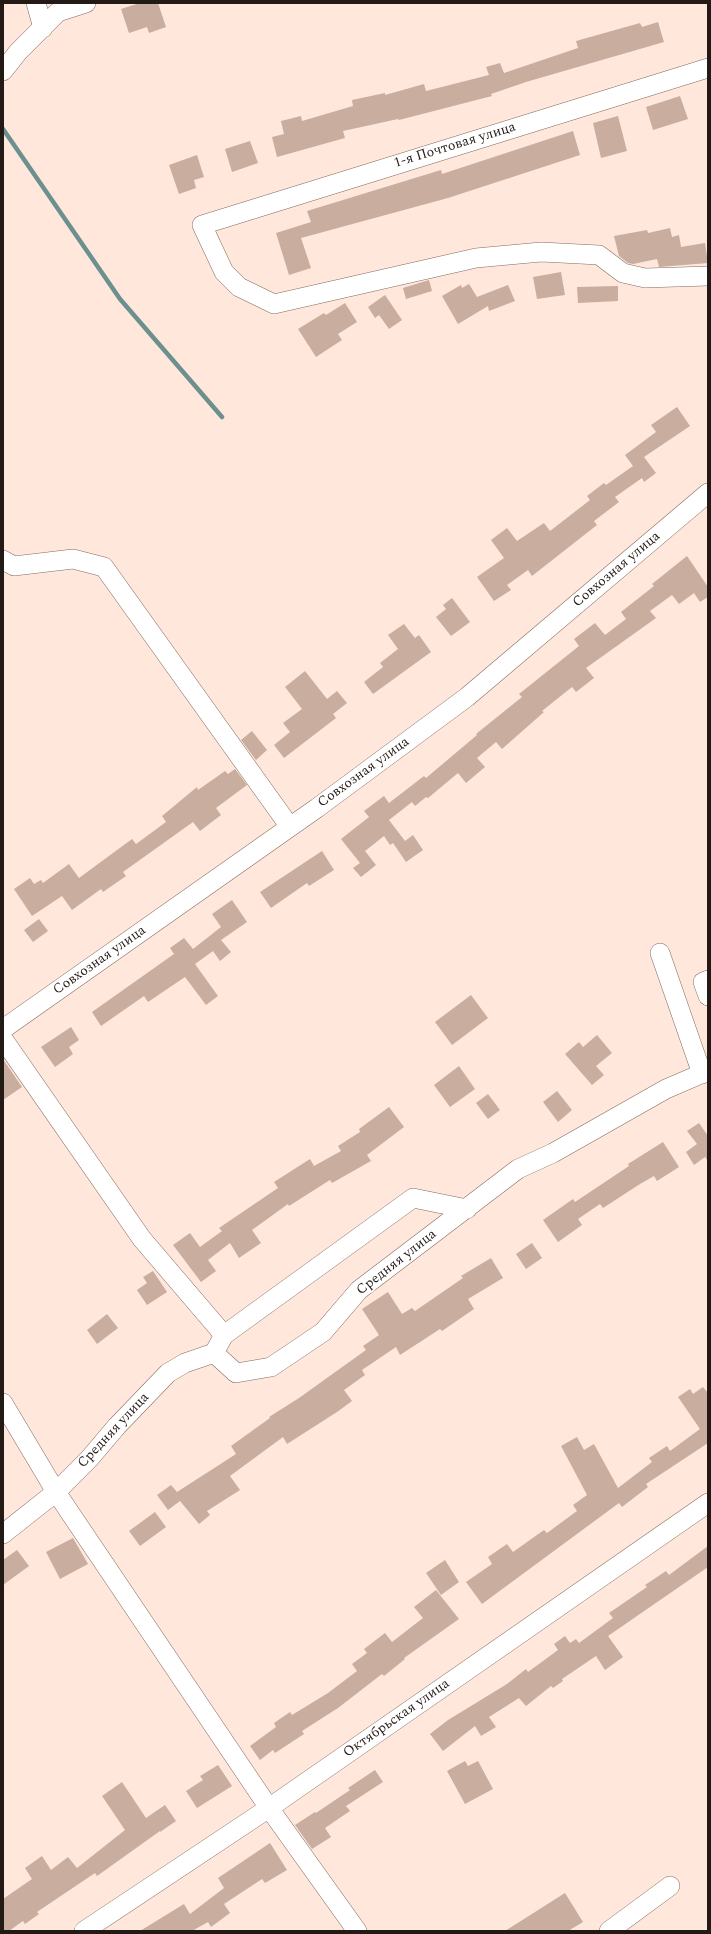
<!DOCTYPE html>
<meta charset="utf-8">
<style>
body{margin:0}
#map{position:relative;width:711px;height:1934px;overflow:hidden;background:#ffe7db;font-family:Spectral,serif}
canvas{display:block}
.frame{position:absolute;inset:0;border:4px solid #241a15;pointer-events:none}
</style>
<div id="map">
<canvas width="711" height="1934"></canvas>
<div class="frame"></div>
</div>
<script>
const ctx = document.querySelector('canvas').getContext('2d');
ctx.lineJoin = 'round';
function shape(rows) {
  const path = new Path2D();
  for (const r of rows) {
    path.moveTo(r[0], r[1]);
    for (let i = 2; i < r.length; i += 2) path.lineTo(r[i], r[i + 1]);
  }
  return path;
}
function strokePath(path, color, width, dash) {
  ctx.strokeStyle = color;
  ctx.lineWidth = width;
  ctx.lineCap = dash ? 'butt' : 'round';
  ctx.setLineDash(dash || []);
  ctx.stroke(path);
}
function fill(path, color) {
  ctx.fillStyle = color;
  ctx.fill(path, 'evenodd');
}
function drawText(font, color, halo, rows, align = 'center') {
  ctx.font = font + ' Spectral,serif';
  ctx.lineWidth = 3.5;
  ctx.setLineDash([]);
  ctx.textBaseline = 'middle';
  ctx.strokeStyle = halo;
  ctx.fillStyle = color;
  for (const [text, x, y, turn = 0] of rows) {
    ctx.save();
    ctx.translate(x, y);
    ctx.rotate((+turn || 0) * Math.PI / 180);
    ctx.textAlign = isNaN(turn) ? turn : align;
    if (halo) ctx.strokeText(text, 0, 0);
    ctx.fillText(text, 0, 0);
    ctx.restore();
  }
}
const stream = shape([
 [3,129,120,299,222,417]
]);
const building = shape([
 [140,3,158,3,166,27,149,33,147,27,129,33,121,9],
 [658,22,664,42,526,82,491,94,492,96,399,120,398,119,343,131,345,138,277,157,272,137,284,134,281,121,301,116,302,121,353,106,352,100,385,93,385,95,424,84,426,91,489,75,486,67,500,63,504,73,578,48,576,41,640,23,642,27],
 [680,96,688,119,653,130,646,107],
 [618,116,627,151,601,158,593,123],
 [573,131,580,155,448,198,301,238,311,268,289,275,276,233,311,222,307,211,441,170,442,174],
 [250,141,258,163,232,172,225,149],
 [197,155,204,177,194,180,196,188,179,194,169,165],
 [670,228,672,237,679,235,681,247,705,243,708,263,659,267,657,259,633,264,628,263,619,256,614,236,647,230,648,233],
 [561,272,565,295,537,299,533,277],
 [429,280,432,291,406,299,403,288],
 [469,284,477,297,508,285,515,301,489,311,488,306,458,324,442,296,461,285,462,288],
 [618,286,618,301,578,303,577,287],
 [385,295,402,320,389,329,379,315,375,318,368,307],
 [345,303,357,322,338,334,342,340,316,357,298,329,324,313,326,315],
 [677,407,690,426,644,457,656,473,644,482,642,478,615,497,619,502,594,521,597,525,532,576,528,570,507,585,511,590,494,601,477,577,504,558,491,540,507,528,517,541,544,523,550,531,590,500,587,496,604,483,606,485,633,466,625,455,656,432,651,425],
 [687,556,708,587,708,597,700,602,694,593,679,604,672,595,650,611,656,618,586,668,594,678,576,692,572,687,542,711,544,712,502,749,496,742,477,758,485,767,466,783,458,773,428,798,426,797,415,806,412,802,389,820,405,841,413,835,423,850,406,862,393,843,390,845,384,836,365,851,376,865,361,877,353,868,360,863,341,839,369,817,364,811,384,796,389,803,424,776,426,778,477,735,476,734,522,697,519,694,579,646,574,639,595,623,605,635,626,619,621,612,654,586,652,584],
 [452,598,470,622,451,636,436,617,446,609,443,605],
 [404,624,415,638,419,635,431,652,373,694,364,682,383,667,380,663,398,649,388,635],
 [305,671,327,699,337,691,347,703,333,714,336,718,284,758,274,745,290,732,283,723,302,709,285,687],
 [252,731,267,750,256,760,241,740],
 [235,769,247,785,216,808,221,815,200,831,193,822,123,872,126,876,103,892,101,889,72,910,62,896,32,916,14,889,30,878,34,884,41,880,43,883,69,864,79,878,132,839,136,844,166,822,162,816,197,787,198,790,225,771,228,774],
 [322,851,334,870,309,886,307,883,271,908,260,892],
 [232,900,247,922,221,940,231,952,220,961,213,951,195,964,218,996,206,1005,185,977,148,1002,144,996,101,1026,92,1012,174,954,170,948,184,938,193,949,221,927,212,914],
 [39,919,48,931,33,942,24,930],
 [471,995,488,1018,452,1045,435,1022],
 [71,1027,79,1040,69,1047,73,1054,55,1067,41,1047],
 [597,1035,612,1053,596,1066,604,1075,592,1085,565,1054,579,1042,583,1047],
 [3,1059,22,1087,3,1100],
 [459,1066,475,1089,450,1107,434,1085],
 [557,1091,572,1110,558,1122,543,1102],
 [488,1094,500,1110,488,1119,476,1103],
 [389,1107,404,1127,367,1155,371,1161,332,1183,330,1180,289,1206,288,1204,252,1230,261,1243,239,1258,230,1243,208,1260,216,1271,201,1282,173,1245,190,1233,200,1247,222,1231,219,1228,278,1188,274,1182,310,1159,314,1166,341,1151,338,1146,360,1132,359,1129],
 [699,1123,708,1136,708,1161,705,1157,694,1165,686,1152,697,1144,687,1131],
 [663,1142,679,1167,657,1181,654,1176,640,1184,603,1208,600,1204,578,1219,582,1225,558,1242,543,1220,573,1199,575,1202,629,1166,628,1164],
 [532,1243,542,1258,526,1269,516,1254],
 [491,1258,503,1278,468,1299,474,1309,442,1331,440,1329,400,1355,396,1347,362,1370,365,1375,344,1390,352,1401,337,1412,287,1444,283,1437,230,1476,240,1490,207,1511,210,1515,199,1524,180,1501,168,1510,157,1495,171,1485,177,1492,236,1454,231,1446,270,1418,269,1417,299,1398,366,1350,363,1346,379,1335,362,1309,388,1292,402,1314,412,1308,415,1311,463,1278,461,1276],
 [153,1271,167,1292,147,1305,137,1290,147,1283,143,1277],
 [107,1314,118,1328,97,1344,87,1330],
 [703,1387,708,1393,708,1443,646,1484,648,1487,622,1507,619,1503,482,1604,466,1582,492,1564,488,1557,507,1544,513,1552,544,1530,547,1533,577,1511,573,1505,587,1495,561,1446,577,1437,584,1450,594,1444,618,1488,652,1462,649,1458,667,1446,670,1451,700,1429,678,1397,690,1389,693,1394],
 [155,1512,166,1527,140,1546,129,1531],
 [73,1538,88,1564,60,1579,46,1552],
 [708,1546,708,1567,608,1636,623,1657,605,1670,596,1656,562,1679,563,1681,553,1688,551,1686,526,1706,519,1698,489,1717,496,1727,481,1736,475,1726,443,1751,430,1734,448,1720,507,1684,526,1669,528,1672,558,1650,554,1644,565,1636,570,1643,576,1639,579,1643,613,1618,609,1613,647,1587,645,1585,666,1571,669,1575],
 [17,1550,29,1566,3,1585,3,1560],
 [445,1560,459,1582,441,1595,426,1573],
 [436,1590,459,1619,404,1658,405,1659,384,1676,382,1674,338,1708,302,1731,304,1734,275,1753,273,1750,260,1760,250,1746,276,1727,274,1723,290,1712,292,1715,328,1693,357,1671,352,1664,367,1653,364,1649,385,1633,392,1642,423,1618,414,1607],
 [465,1761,468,1766,478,1761,493,1789,465,1804,447,1771],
 [218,1765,232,1786,197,1808,186,1791,203,1780,200,1776],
 [375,1770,383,1782,346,1806,350,1811,325,1828,331,1837,312,1849,295,1825,315,1812,316,1813,350,1790,348,1788],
 [122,1782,146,1818,165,1805,176,1821,160,1832,160,1831,97,1876,95,1873,37,1912,39,1914,25,1924,23,1921,9,1931,3,1931,3,1899,32,1879,25,1868,42,1856,51,1870,68,1857,77,1868,125,1830,102,1796],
 [270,1843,287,1870,265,1883,262,1879,224,1904,230,1913,211,1927,208,1922,192,1931,140,1931,184,1904,190,1914,224,1888,218,1878],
 [565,1893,583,1922,568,1931,505,1931]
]);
const minor = shape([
 [36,3,43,28],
 [708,68,202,225,224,272,239,287,274,304,476,258,541,252,599,255,623,273,645,278,708,276],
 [3,71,18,52,58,12,86,3],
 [3,560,14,566,73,559,104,567,290,827],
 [660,953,702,1074],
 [708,980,703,982,708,996],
 [3,1029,317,808,467,697,708,493],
 [3,1039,142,1239,224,1335,214,1353],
 [224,1335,413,1198,467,1209],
 [3,1403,56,1492,269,1808,357,1931],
 [3,1534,56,1492,89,1459,117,1426,168,1373,185,1363,214,1353,236,1373,271,1367,323,1332,359,1290,518,1169,553,1153,666,1089,708,1071],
 [84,1931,269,1808,708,1503],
 [609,1931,670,1886]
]);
const streetNames = [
 ["1-я Почтовая улица",455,146,-17],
 ["Совхозная улица",617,570,-40],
 ["Совхозная улица",364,773,-36],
 ["Совхозная улица",100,961,-35],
 ["Средняя улица",397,1263,-38],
 ["Средняя улица",114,1431,-47],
 ["Октябрьская улица",397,1719,-35]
];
strokePath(stream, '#6b908e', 4.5);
fill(building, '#c9ad9f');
strokePath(minor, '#856b5e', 20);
strokePath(minor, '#fff', 19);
drawText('14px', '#241a15', '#fff', streetNames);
</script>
